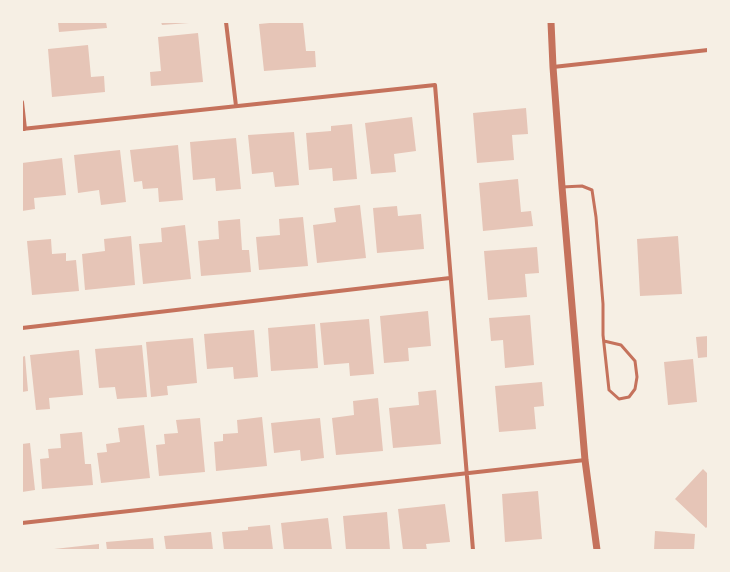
<!DOCTYPE html>
<style>
body{margin:0}
#map{position:relative;width:730px;height:572px;overflow:hidden;background:#f6efe4;font-family:"Roboto Condensed",sans-serif}
canvas{display:block}
.frame{position:absolute;inset:0;border:23px solid #f6efe4;pointer-events:none}
</style>
<div id="map">
<canvas width="730" height="572"></canvas>
<div class="frame"></div>
</div>
<script>
const ctx = document.querySelector('canvas').getContext('2d');
ctx.lineJoin = 'round';
function fill(path, color) {
  ctx.fillStyle = color;
  ctx.fill(path, 'evenodd');
}
function shape(rows) {
  const path = new Path2D();
  for (const r of rows) {
    path.moveTo(r[0], r[1]);
    for (let i = 2; i < r.length; i += 2) path.lineTo(r[i], r[i + 1]);
  }
  return path;
}
function strokePath(path, color, width, dash) {
  ctx.strokeStyle = color;
  ctx.lineWidth = width;
  ctx.lineCap = dash ? 'butt' : 'round';
  ctx.setLineDash(dash || []);
  ctx.stroke(path);
}
const building = shape([
 [58,22,106,22,107,28,59,32],
 [161,22,189,22,189,23,162,25],
 [280,22,303,22,306,51,315,51,316,67,264,71,259,24],
 [198,33,203,82,151,86,150,72,161,71,158,37],
 [88,45,91,77,104,76,105,92,52,97,48,49],
 [526,108,528,134,512,135,514,160,477,163,473,113],
 [412,117,416,151,394,154,396,172,371,174,365,123],
 [352,124,357,179,333,181,332,168,309,170,306,133,331,131,331,126],
 [294,132,299,185,275,187,273,172,252,174,248,135],
 [236,138,241,189,216,191,215,178,193,180,190,142],
 [178,145,183,200,159,202,158,188,143,189,142,181,134,182,130,150],
 [120,150,126,202,101,205,99,190,78,193,74,155],
 [62,158,66,195,34,198,35,209,22,211,22,163],
 [518,179,521,212,531,211,533,226,483,231,479,183],
 [360,205,366,258,317,263,313,225,336,222,334,208],
 [397,206,398,216,421,214,424,249,377,253,373,208],
 [303,217,308,266,259,270,256,237,280,235,279,219],
 [240,219,242,250,249,250,251,272,201,276,198,241,219,239,218,221],
 [185,225,191,279,143,284,139,244,162,242,161,228],
 [131,236,135,285,85,290,82,254,105,251,104,239],
 [678,236,682,294,640,296,637,239],
 [51,239,52,254,66,253,66,261,76,260,79,291,32,295,27,241],
 [537,247,539,273,525,274,527,297,488,300,484,251],
 [428,311,431,346,408,348,409,361,384,363,380,316],
 [530,315,534,365,505,368,503,340,491,341,489,318],
 [369,319,374,374,350,376,349,363,324,365,320,323],
 [315,324,318,368,271,371,268,328],
 [254,330,258,377,234,379,233,367,207,369,204,334],
 [708,336,708,357,698,358,696,337],
 [193,338,197,383,167,386,168,395,151,397,146,342],
 [142,345,147,397,117,399,115,387,99,388,95,349],
 [79,350,83,395,49,398,50,409,36,410,30,355],
 [25,356,28,391,22,392,22,357],
 [693,359,697,402,668,405,664,362],
 [542,382,544,406,534,407,536,429,499,432,495,386],
 [436,390,441,444,393,448,389,408,419,405,418,392],
 [378,398,383,451,336,455,332,418,354,415,353,401],
 [262,417,267,466,216,471,214,442,223,441,223,434,238,433,237,420],
 [200,418,205,472,159,476,156,445,165,444,164,434,178,433,176,420],
 [320,418,324,458,301,461,300,450,274,453,271,423],
 [144,425,150,478,101,483,97,453,107,452,106,444,120,442,118,428],
 [82,432,85,464,91,464,93,485,42,489,40,459,49,458,48,449,61,448,60,434],
 [30,443,35,490,22,492,22,444],
 [703,469,708,474,708,526,706,528,675,499],
 [538,491,542,539,505,542,502,494],
 [445,504,450,542,426,544,427,550,403,550,398,509],
 [387,512,390,550,346,550,343,516],
 [328,518,332,550,284,550,281,523],
 [270,525,273,550,224,550,222,532,248,530,248,527],
 [655,531,695,534,694,550,654,550],
 [211,532,213,550,166,550,164,536],
 [153,538,154,550,107,550,106,542],
 [99,544,99,550,54,550,54,549]
]);
const service = shape([
 [562,187,582,186,592,190,596,217,603,304,603,335,609,390,619,399,629,397,635,389,637,377,635,361,621,345,604,341]
]);
const minor = shape([
 [226,22,236,106],
 [553,67,708,50],
 [22,102,25,129],
 [22,129,435,85,473,550],
 [22,328,450,278],
 [22,523,585,460]
]);
const tertiary = shape([
 [551,22,553,67,562,187,585,460,597,550]
]);
fill(building, '#e6c5b7');
strokePath(service, '#c5725c', 3);
strokePath(minor, '#c5725c', 4);
strokePath(tertiary, '#c5725c', 7);
</script>
